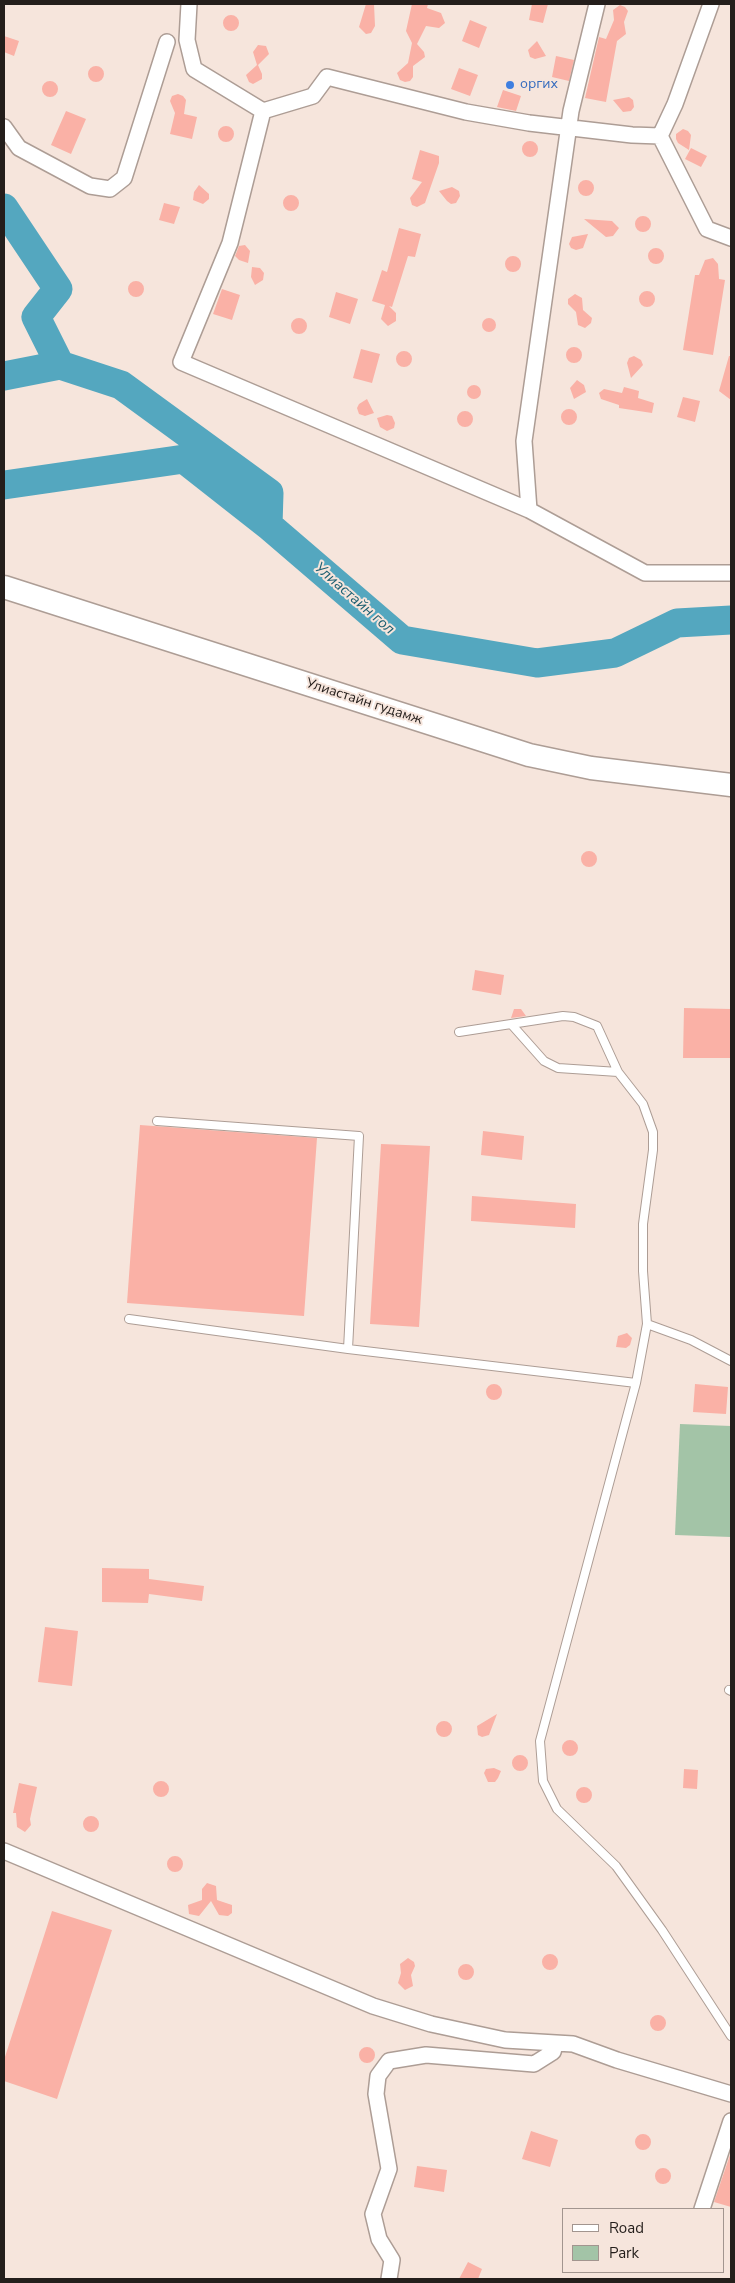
<!DOCTYPE html>
<meta charset="utf-8">
<style>
body{margin:0}
#map{position:relative;width:735px;height:2283px;overflow:hidden;background:#f6e5dc;font-family:"Nunito Sans",sans-serif}
canvas{display:block}
.frame{position:absolute;inset:0;border:5px solid #241e1b;pointer-events:none}
.legend{position:absolute;left:562px;top:2208px;width:162px;height:65px;box-sizing:border-box;background:#f6e5dc;border:1px solid #a2958f;margin:0;padding:6px 9px;list-style:none;font-size:15px;color:#241e1b}
.legend li{display:flex;align-items:center;gap:10px;height:25px}
.legend b{width:25px;border:1px solid #a2958f}
</style>
<div id="map">
<canvas width="735" height="2283"></canvas>
<div class="frame"></div>
<ul class="legend">
<li><b style="height:6px;background:#fff"></b>Road</li>
<li><b style="height:14px;background:#a3c4a7"></b>Park</li>
</ul>
</div>
<script>
const ctx = document.querySelector('canvas').getContext('2d');
ctx.lineJoin = 'round';
function fill(path, color) {
  ctx.fillStyle = color;
  ctx.fill(path, 'evenodd');
}
function shape(rows) {
  const path = new Path2D();
  for (const r of rows) {
    if (r.length === 3) {
      path.moveTo(r[0] + r[2], r[1]);
      path.arc(r[0], r[1], r[2], 0, 2 * Math.PI);
      continue;
    }
    path.moveTo(r[0], r[1]);
    for (let i = 2; i < r.length; i += 2) path.lineTo(r[i], r[i + 1]);
  }
  return path;
}
function strokePath(path, color, width, dash) {
  ctx.strokeStyle = color;
  ctx.lineWidth = width;
  ctx.lineCap = dash ? 'butt' : 'round';
  ctx.setLineDash(dash || []);
  ctx.stroke(path);
}
function drawText(font, color, halo, rows, align = 'center') {
  ctx.font = font + ' "Nunito Sans",sans-serif';
  ctx.lineWidth = 4;
  ctx.setLineDash([]);
  ctx.textBaseline = 'middle';
  ctx.strokeStyle = halo;
  ctx.fillStyle = color;
  for (const [text, x, y, turn = 0] of rows) {
    ctx.save();
    ctx.translate(x, y);
    ctx.rotate((+turn || 0) * Math.PI / 180);
    ctx.textAlign = isNaN(turn) ? turn : align;
    if (halo) ctx.strokeText(text, 0, 0);
    ctx.fillText(text, 0, 0);
    ctx.restore();
  }
}
const green = shape([
 [680,1424,731,1426,731,1537,675,1535]
]);
const river = shape([
 [4,208,58,289,36,317,60,365],
 [4,376,60,365,121,385,269,493,268,525],
 [4,485,184,459,268,525,402,640,537,663,615,653,677,623,731,620]
]);
const building = shape([
 [366,4,374,4,375,26,371,33,366,34,359,27],
 [412,4,428,4,427,8,441,13,445,23,439,28,426,26,417,44,424,52,425,57,413,66,413,77,410,81,405,82,400,80,397,73,408,63,412,43,406,31],
 [532,4,548,4,543,23,529,20],
 [620,5,625,7,628,11,624,22,626,34,617,41,606,102,585,98,599,37,606,39,614,20,613,10],
 [231,23,8],
 [470,20,487,27,479,48,462,41],
 [4,36,19,41,14,56,4,52],
 [537,41,546,56,535,59,530,57,528,50],
 [258,45,266,46,269,54,258,65,262,74,262,79,253,84,249,82,246,75,257,65,253,52],
 [556,56,574,60,569,81,552,77],
 [96,74,8],
 [459,68,478,75,470,96,451,89],
 [50,89,8],
 [503,90,521,96,516,111,497,107],
 [178,94,183,96,186,100,184,114,197,117,192,139,170,134,175,113,170,101,172,96],
 [629,97,633,100,634,107,631,111,623,112,613,100],
 [66,111,86,119,71,154,51,145],
 [226,134,8],
 [683,129,688,131,691,135,689,150,678,143,676,139,676,134],
 [530,149,8],
 [691,148,707,156,701,167,685,159],
 [420,150,439,156,439,163,425,203,417,207,412,205,410,198,422,182,412,179],
 [586,188,8],
 [199,185,209,194,209,199,203,204,193,200,194,192],
 [452,187,459,191,460,196,456,203,451,204,447,201,439,191],
 [291,203,8],
 [164,203,180,207,174,224,159,220],
 [643,224,8],
 [584,219,612,221,619,228,613,236,606,237],
 [399,228,421,234,415,257,408,256,392,307,389,306,396,313,396,321,388,326,381,319,385,305,372,301,382,270,387,272],
 [588,234,583,248,576,250,571,248,569,244,572,237],
 [245,245,250,251,248,263,239,260,235,256,239,246],
 [656,256,8],
 [513,264,8],
 [713,258,718,264,719,279,725,280,713,355,683,350,695,275,699,275,705,260],
 [252,267,260,268,264,273,263,280,255,285,251,277],
 [136,289,8],
 [222,289,240,295,232,320,213,314],
 [647,299,8],
 [336,292,358,299,350,324,329,317],
 [575,294,582,298,583,310,592,318,591,323,585,328,578,325,576,312,568,304,568,299],
 [299,326,8],
 [489,325,7],
 [574,355,8],
 [361,349,380,354,372,383,353,378],
 [404,359,8],
 [634,356,641,360,643,365,631,378,627,363,629,358],
 [729,356,731,356,731,400,719,391],
 [577,380,584,385,586,392,574,399,570,388],
 [474,392,7],
 [624,387,639,391,638,398,654,403,652,413,619,408,619,405,601,399,599,393,604,389,622,393],
 [683,397,700,401,695,422,677,417],
 [367,399,374,413,365,416,359,414,357,408,359,404],
 [569,417,8],
 [465,419,8],
 [387,415,392,416,395,423,394,428,387,431,380,427,377,418],
 [589,859,8],
 [475,970,504,975,501,995,472,990],
 [684,1008,731,1009,731,1058,683,1058],
 [514,1009,521,1009,526,1016,511,1018],
 [140,1125,317,1138,304,1316,127,1303],
 [483,1131,524,1136,522,1160,481,1155],
 [381,1144,430,1146,419,1327,370,1324],
 [472,1196,576,1204,575,1228,471,1221],
 [627,1333,632,1338,630,1345,626,1348,616,1347,618,1336],
 [695,1384,728,1387,726,1414,693,1412],
 [494,1392,8],
 [102,1568,149,1569,149,1579,204,1586,202,1601,149,1594,148,1603,102,1602],
 [45,1627,78,1631,72,1686,38,1682],
 [497,1714,489,1735,482,1737,478,1735,477,1726],
 [444,1729,8],
 [570,1748,8],
 [520,1763,8],
 [494,1768,501,1771,498,1778,495,1782,488,1782,484,1773,486,1769],
 [684,1769,698,1770,697,1789,683,1788],
 [161,1789,8],
 [19,1783,37,1787,30,1819,31,1825,25,1832,17,1827,16,1813,13,1813],
 [584,1795,8],
 [91,1824,8],
 [175,1864,8],
 [207,1883,216,1886,217,1900,232,1905,232,1913,228,1916,219,1915,211,1901,199,1916,189,1914,188,1905,202,1900,202,1889],
 [52,1911,112,1930,57,2099,4,2081,4,2060],
 [550,1962,8],
 [408,1958,414,1962,415,1966,411,1975,413,1986,405,1990,398,1983,401,1973,400,1964],
 [466,1972,8],
 [658,2023,8],
 [367,2055,8],
 [531,2131,558,2140,550,2167,522,2159],
 [643,2142,8],
 [731,2152,731,2207,714,2202],
 [417,2166,447,2170,444,2192,414,2187],
 [663,2176,8],
 [468,2262,482,2269,478,2279,459,2279]
]);
const service = shape([
 [512,1025,544,1061,558,1068,618,1072],
 [459,1032,563,1016,574,1017,597,1026,618,1072,643,1104,653,1132,653,1150,643,1224,643,1271,647,1324,691,1340,731,1361],
 [129,1319,348,1349,359,1136,157,1121],
 [647,1324,636,1383,540,1741,543,1781,557,1809,616,1866,662,1930,731,2036],
 [348,1349,636,1383],
 [729,1690,731,1691]
]);
const minor = shape([
 [189,4,187,40,194,69,263,111],
 [711,4,675,104,660,136,632,135,529,123,466,112,327,77,313,96,263,111,230,243,181,362,529,510,645,573,731,573],
 [4,127,19,148,90,186,110,189,124,178,167,42],
 [660,136,707,229,731,238],
 [529,510,524,441,571,111,597,4],
 [4,1851,373,2006,431,2024,505,2040,573,2044,617,2060,731,2094],
 [702,2209,731,2121],
 [389,2279,392,2260,379,2239,373,2214,389,2169,376,2094,378,2076,389,2061,426,2055,534,2064,553,2052,555,2045]
]);
const secondary = shape([
 [4,587,529,755,591,768,731,785]
]);
const markers = [
 [510,85,5,"#3f7fe0"]
];
const shopNames = [
 ["оргих",520,85]
];
const streetNames = [
 ["Улиастайн гудамж",364,702,18]
];
const waterNames = [
 ["Улиастайн гол",354,599,41]
];
fill(green, '#a3c4a7');
strokePath(river, '#54a7bf', 29);
fill(building, '#fab1a6');
strokePath(service, '#ad9d95', 10);
strokePath(minor, '#ad9d95', 18);
strokePath(secondary, '#ad9d95', 25);
strokePath(service, '#fff', 8);
strokePath(minor, '#fff', 15);
strokePath(secondary, '#fff', 22);
for (const [x, y, r, color] of markers) {
  const dot = new Path2D();
  dot.arc(x, y, r, 0, 2 * Math.PI);
  ctx.fillStyle = color;
  ctx.fill(dot);
  strokePath(dot, '#f6e5dc', 2);
}
drawText('14px', '#366cbe', '#f6e5dc', shopNames, 'left');
drawText('14px', '#241e1b', '#f6e5dc', streetNames);
drawText('italic 15px', '#1e6072', '#f6e5dc', waterNames);
</script>
